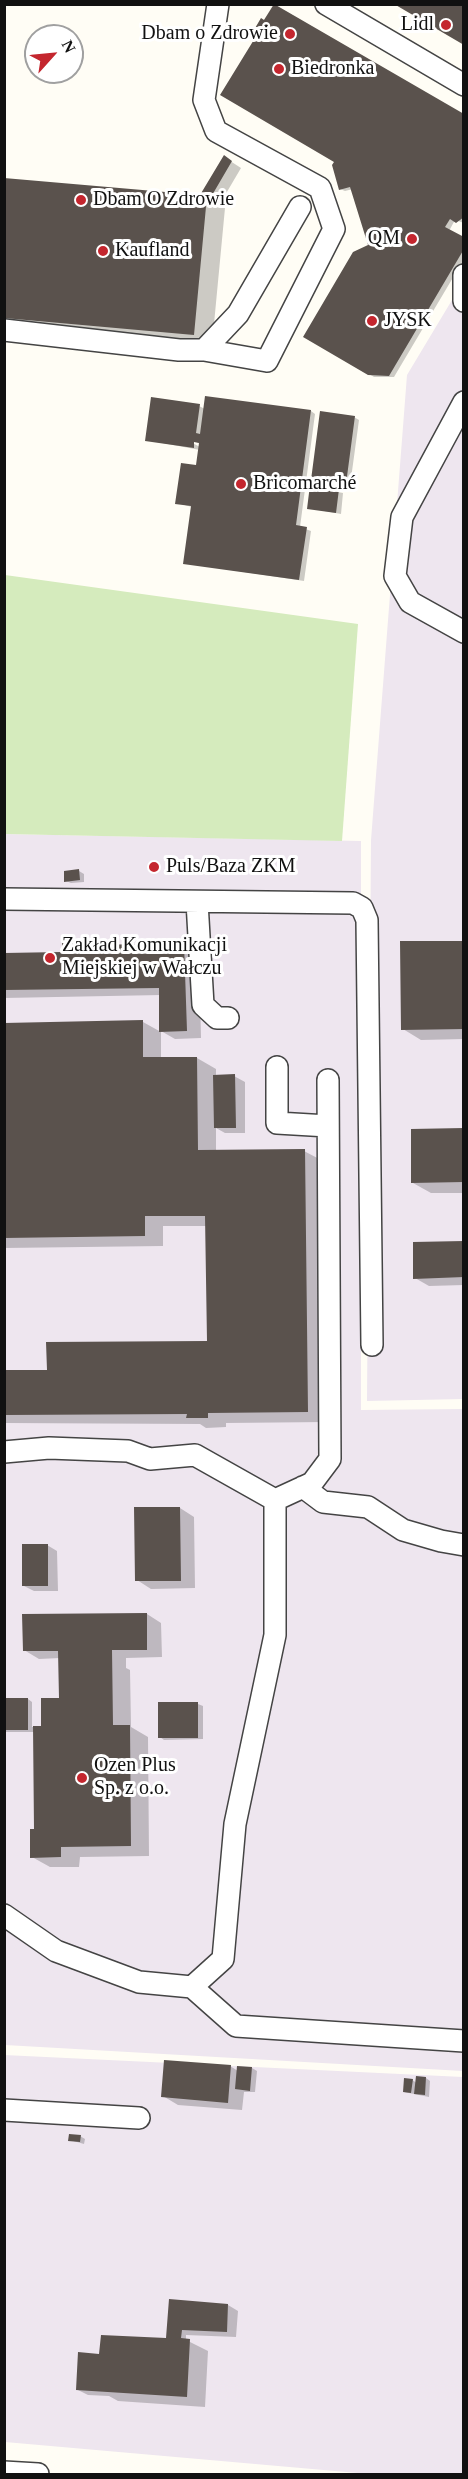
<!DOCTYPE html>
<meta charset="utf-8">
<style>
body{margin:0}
#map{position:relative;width:468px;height:2479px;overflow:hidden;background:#fffdf5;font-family:Georgia,serif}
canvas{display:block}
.frame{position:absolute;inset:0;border:6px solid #111;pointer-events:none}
.north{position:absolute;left:24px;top:24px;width:60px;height:60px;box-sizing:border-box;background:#fff;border:2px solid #a0a0a0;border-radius:50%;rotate:63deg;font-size:16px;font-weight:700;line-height:24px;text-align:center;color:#111}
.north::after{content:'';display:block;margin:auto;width:21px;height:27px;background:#c4262e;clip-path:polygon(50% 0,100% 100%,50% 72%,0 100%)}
</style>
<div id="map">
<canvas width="468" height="2479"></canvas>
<div class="frame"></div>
<div class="north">N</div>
</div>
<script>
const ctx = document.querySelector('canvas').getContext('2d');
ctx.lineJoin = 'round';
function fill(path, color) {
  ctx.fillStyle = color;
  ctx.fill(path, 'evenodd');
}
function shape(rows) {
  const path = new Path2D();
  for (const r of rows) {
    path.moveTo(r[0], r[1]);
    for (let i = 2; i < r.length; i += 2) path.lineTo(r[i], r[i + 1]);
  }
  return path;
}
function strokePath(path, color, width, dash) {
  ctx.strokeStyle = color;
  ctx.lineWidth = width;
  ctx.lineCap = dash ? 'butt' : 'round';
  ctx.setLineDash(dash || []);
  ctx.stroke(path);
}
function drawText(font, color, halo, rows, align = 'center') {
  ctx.font = font + ' Georgia,serif';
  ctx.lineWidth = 6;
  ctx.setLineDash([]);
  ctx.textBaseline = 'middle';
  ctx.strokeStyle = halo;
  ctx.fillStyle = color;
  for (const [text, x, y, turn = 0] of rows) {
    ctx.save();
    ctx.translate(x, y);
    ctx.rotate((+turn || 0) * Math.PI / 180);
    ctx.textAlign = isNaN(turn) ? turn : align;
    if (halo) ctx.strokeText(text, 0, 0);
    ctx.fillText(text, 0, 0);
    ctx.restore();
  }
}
const industrial = shape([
 [461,285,464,286,463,1399,367,1401,371,840,407,375],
 [4,834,361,841,361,1410,463,1409,463,2071,5,2045],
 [4,2055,463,2077,463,2474,369,2474,5,2442]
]);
const green = shape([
 [5,575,358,624,342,841,5,834]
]);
const shadow = shape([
 [275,5,464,115,464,223,455,220,449,231,464,239,464,259,394,377,374,377,305,336,370,246,353,189,345,191,340,189,336,161,253,35],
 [224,157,241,168,221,202,211,200,225,208,212,345,4,326,4,179,207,198,202,195],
 [199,406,205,409,311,411,315,414,300,527,311,531,304,581,184,563,192,507,177,503,197,466,200,450,146,440],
 [189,437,200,444,200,447,187,440],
 [354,417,359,420,350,486,312,479],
 [311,487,343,493,341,514,308,508],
 [79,871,84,874,84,882,71,883,66,881],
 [70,940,85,948,85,953,184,945,199,953,201,1038,175,1039,161,1031,161,1059,197,1058,216,1069,216,1076,234,1076,245,1082,245,1133,225,1133,216,1128,216,1152,304,1151,323,1161,326,1422,226,1423,226,1427,206,1428,200,1424,4,1423,4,1371,48,1371,208,1343,206,1226,163,1226,163,1246,4,1248,4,1025,143,1022,161,1032,161,995,4,998,4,955,63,954],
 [464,942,464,1039,421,1040,403,1029],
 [464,1130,464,1193,431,1193,413,1183],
 [464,1243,464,1285,429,1286,415,1278],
 [180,1508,194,1517,195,1588,151,1589,137,1580],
 [47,1545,57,1551,58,1591,34,1591,24,1586],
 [147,1614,161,1623,162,1657,126,1658,126,1668,130,1670,131,1727,148,1737,149,1856,80,1857,79,1867,50,1867,32,1857,36,1831,35,1732,4,1732,4,1699,28,1699,32,1702,32,1727,43,1727,60,1699,60,1658,39,1659,24,1650],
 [198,1704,203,1706,203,1739,164,1740,160,1737],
 [230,2066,238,2071,252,2068,257,2071,255,2092,244,2092,242,2110,178,2105,163,2096],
 [426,2078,430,2081,429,2097,404,2092,412,2080,417,2083],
 [80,2136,85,2139,84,2144,70,2140],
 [170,2301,228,2305,238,2311,236,2337,186,2335,186,2340,208,2351,205,2407,118,2401,109,2396,88,2395,78,2390,99,2355,173,2339]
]);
const building = shape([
 [274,4,464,114,464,217,456,223,450,219,445,227,464,237,464,249,389,376,368,375,303,337,353,252,368,245,350,187,339,190,332,165,334,162,220,95,255,38,251,35,261,18,264,20],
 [394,4,464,4,464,45],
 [224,155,232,161,211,197,207,196,194,335,4,318,4,178,200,195],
 [205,396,311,410,296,525,307,527,299,580,183,564,191,506,175,504,181,463,196,465,199,443,194,442,194,448,145,441,151,397,200,404,196,433,200,434],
 [320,411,355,416,346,484,311,480],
 [310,485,339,489,336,513,307,509],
 [79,869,80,880,64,882,64,871],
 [62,938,70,938,71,952,96,952,96,945,184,943,187,1031,159,1032,159,988,4,990,4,953,62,952],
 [400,941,464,941,464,1029,401,1030],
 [143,1020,143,1057,197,1057,198,1150,305,1149,308,1412,208,1413,208,1418,186,1418,187,1414,4,1415,4,1370,47,1370,46,1342,207,1341,205,1216,145,1216,145,1236,4,1238,4,1023],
 [235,1074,236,1128,214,1128,213,1075],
 [464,1128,464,1182,411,1183,411,1129],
 [464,1241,464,1277,413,1279,413,1242],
 [134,1507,180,1507,181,1581,135,1581],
 [22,1544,48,1544,48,1586,22,1586],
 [147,1613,147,1650,112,1650,113,1725,130,1725,131,1846,61,1847,61,1857,30,1858,30,1829,34,1829,33,1726,41,1726,41,1698,59,1698,58,1651,23,1651,22,1614],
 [4,1698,28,1698,28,1730,4,1730],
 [158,1702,198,1702,198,1738,158,1738],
 [164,2060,231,2065,228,2103,161,2097],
 [237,2066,252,2067,250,2091,235,2089],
 [416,2076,426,2077,425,2095,414,2094],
 [404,2078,413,2079,411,2093,403,2092],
 [69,2134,81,2135,80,2142,68,2141],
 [169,2299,228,2304,227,2332,182,2330,181,2338,190,2339,187,2397,76,2390,78,2352,99,2354,101,2335,166,2338]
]);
const minor = shape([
 [326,4,464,85],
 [464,275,464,301],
 [4,330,179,350,204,350,238,314,300,207],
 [204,350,267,361,334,229,320,188,216,131,204,100,218,4],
 [464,402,402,517,395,576,410,602,464,632],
 [4,899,353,903,362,908,367,920,372,1345],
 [197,902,203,1005,217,1018,228,1018],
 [277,1067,277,1123,328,1126],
 [4,1452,49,1448,128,1451,150,1459,195,1455,275,1500],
 [303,1487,323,1502,368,1507,403,1530,441,1541,464,1545],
 [275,1500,312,1483,330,1459,328,1080],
 [4,1915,56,1951,139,1982,192,1987,223,1959,235,1824,275,1635,275,1500],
 [192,1987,236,2026,464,2041],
 [4,2110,139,2118],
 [4,2472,38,2474]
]);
const markers = [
 [446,25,6,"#c4262e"],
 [290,34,6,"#c4262e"],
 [279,69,6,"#c4262e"],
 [81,200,6,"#c4262e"],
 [412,239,6,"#c4262e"],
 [103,251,6,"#c4262e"],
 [372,321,6,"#c4262e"],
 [241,484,6,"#c4262e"],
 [154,867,6,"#c4262e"],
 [50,958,6,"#c4262e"],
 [82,1778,6,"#c4262e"]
];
const poiNames = [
 ["Lidl",434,25,"right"],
 ["Dbam o Zdrowie",278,34,"right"],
 ["Biedronka",291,69],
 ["Dbam O Zdrowie",93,200],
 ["QM",400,239,"right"],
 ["Kaufland",115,251],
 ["JYSK",384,321],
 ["Bricomarché",253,484],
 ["Puls/Baza ZKM",166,867],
 ["Zakład Komunikacji",62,946],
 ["Miejskiej w Wałczu",62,969],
 ["Ozen Plus",94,1766],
 ["Sp. z o.o.",94,1789]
];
fill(industrial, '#eee6ef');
fill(green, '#d5ebbd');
fill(shadow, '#0003');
fill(building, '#5a524d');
strokePath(minor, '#444', 24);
strokePath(minor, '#fff', 21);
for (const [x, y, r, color] of markers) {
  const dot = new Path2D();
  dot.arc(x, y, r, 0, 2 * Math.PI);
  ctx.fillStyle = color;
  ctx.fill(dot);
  strokePath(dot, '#fff', 2);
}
drawText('20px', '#111', '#fff', poiNames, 'left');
</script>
